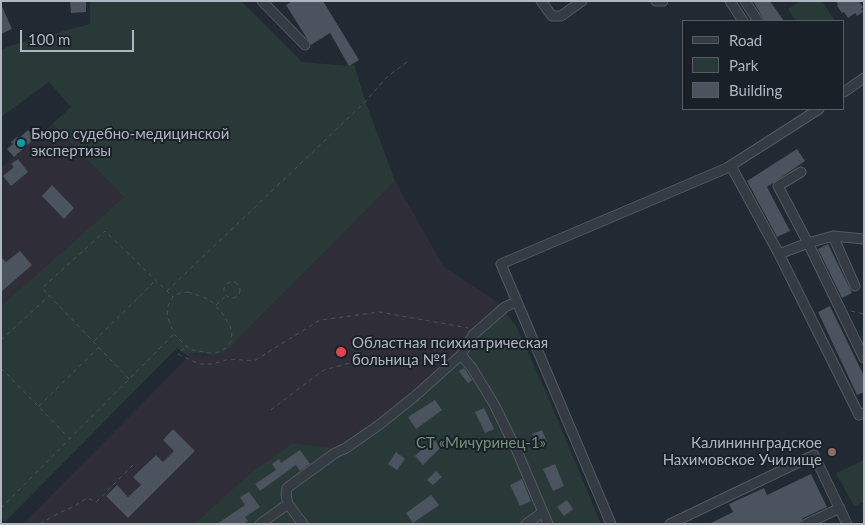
<!DOCTYPE html>
<meta charset="utf-8">
<style>
body{margin:0}
#map{position:relative;width:865px;height:525px;overflow:hidden;background:#212932;font-family:Lato,sans-serif}
canvas{display:block}
.frame{position:absolute;inset:0;border:2px solid #aeb6c0;pointer-events:none}
.legend{position:absolute;left:682px;top:20px;width:162px;height:90px;box-sizing:border-box;background:#1a2027;border:1px solid #555c64;margin:0;padding:6px 9px;list-style:none;font-size:15px;color:#aeb6c0}
.legend li{display:flex;align-items:center;gap:10px;height:25px}
.legend b{width:25px;border:1px solid #555c64}
.scale{position:absolute;left:20px;top:30px;width:114px;height:22px;box-sizing:border-box;border:2px solid #aeb6c0;border-top:0;padding-left:6px;font-size:15px;line-height:18px;white-space:nowrap;color:#aeb6c0;-webkit-text-stroke:4px #1a2027;paint-order:stroke}
</style>
<div id="map">
<canvas width="865" height="525"></canvas>
<div class="frame"></div>
<ul class="legend">
<li><b style="height:6px;background:#343b43"></b>Road</li>
<li><b style="height:14px;background:#293938"></b>Park</li>
<li><b style="height:14px;background:#4a535e"></b>Building</li>
</ul>
<div class="scale">100 m</div>
</div>
<script>
const ctx = document.querySelector('canvas').getContext('2d');
ctx.lineJoin = 'round';
function fill(path, color) {
  ctx.fillStyle = color;
  ctx.fill(path, 'evenodd');
}
function shape(rows) {
  const path = new Path2D();
  for (const r of rows) {
    if (r.length === 3) {
      path.moveTo(r[0] + r[2], r[1]);
      path.arc(r[0], r[1], r[2], 0, 2 * Math.PI);
      continue;
    }
    path.moveTo(r[0], r[1]);
    for (let i = 2; i < r.length; i += 2) path.lineTo(r[i], r[i + 1]);
  }
  return path;
}
function strokePath(path, color, width, dash) {
  ctx.strokeStyle = color;
  ctx.lineWidth = width;
  ctx.lineCap = dash ? 'butt' : 'round';
  ctx.setLineDash(dash || []);
  ctx.stroke(path);
}
function drawText(font, color, halo, rows, align = 'center') {
  ctx.font = font + ' Lato,sans-serif';
  ctx.lineWidth = 4;
  ctx.setLineDash([]);
  ctx.textBaseline = 'middle';
  ctx.strokeStyle = halo;
  ctx.fillStyle = color;
  for (const [text, x, y, turn = 0] of rows) {
    ctx.save();
    ctx.translate(x, y);
    ctx.rotate((+turn || 0) * Math.PI / 180);
    ctx.textAlign = isNaN(turn) ? turn : align;
    if (halo) ctx.strokeText(text, 0, 0);
    ctx.fillText(text, 0, 0);
    ctx.restore();
  }
}
const medical = shape([
 [52,124,124,197,1,306,1,168],
 [395,181,444,267,499,303,458,345,457,355,416,394,333,448,293,444,249,474,194,524,23,524,190,355,190,354,207,355,227,350],
 [173,429,195,451,128,518,106,496,116,485,128,497,141,485,134,477,155,455,163,462,174,451,163,440]
]);
const green = shape([
 [90,1,241,1,302,62,349,66,354,64,366,103,395,181,227,350,217,355,195,353,190,354,188,356,177,348,5,522,1,518,1,306,124,197,52,124,71,107,49,82,1,117,1,50,12,45,90,24],
 [800,1,822,1,835,21,796,21,788,9],
 [499,303,517,328,546,392,601,524,194,524,249,474,293,443,333,448,416,394,457,355,458,345],
 [864,460,864,502,854,506,836,473]
]);
const building = shape([
 [70,1,86,1,86,12,71,13],
 [292,1,323,1,359,60,349,66,330,33,311,45,286,5],
 [753,1,770,1,784,21,764,21,763,18],
 [836,1,859,1,863,7,861,9,863,12,857,16,855,13,848,18,844,12,842,13,837,6,838,5],
 [1,4,12,29,1,34],
 [28,130,35,138,14,157,7,149,13,144,11,142,17,137,19,138],
 [797,149,805,161,767,187,790,231,777,237,747,181],
 [18,159,28,172,11,186,3,176,14,167,11,164],
 [52,185,74,208,64,219,42,196],
 [828,244,852,293,842,298,818,249],
 [20,251,32,265,1,292,1,257,6,262],
 [830,306,864,376,864,392,857,395,818,312],
 [464,368,472,380,468,383,459,371],
 [435,400,442,410,416,429,408,417],
 [484,408,494,429,485,433,475,412],
 [173,429,195,451,128,518,106,496,117,485,128,497,141,485,133,477,156,455,163,462,174,451,163,440],
 [542,430,547,442,537,446,532,434],
 [433,439,441,447,423,465,415,456],
 [300,450,310,464,300,471,296,465,260,491,255,484,276,470,272,464,279,459,281,463],
 [396,452,405,459,397,470,388,464],
 [555,464,564,486,553,491,543,469],
 [436,471,442,477,433,485,427,480],
 [811,474,827,507,803,518,800,523,709,524,733,512,729,504,764,488,767,495],
 [522,479,531,501,520,506,510,485],
 [249,492,260,507,245,517,248,521,243,524,217,524,245,505,240,497],
 [431,495,439,505,413,523,406,513],
 [567,500,573,509,564,516,557,507]
]);
const path = shape([
 [232,290,8],
 [167,291,365,102,387,77,407,62],
 [188,292,203,297,211,301,222,313,230,326,232,333,231,341,227,347,219,352,210,353,193,350,186,346,174,334,167,316,168,306,173,297,180,293,188,292],
 [216,305,226,296],
 [851,311,864,314],
 [1,340,49,296],
 [94,341,155,281],
 [181,351,185,347],
 [178,354,199,364,213,364,229,359,254,361,320,320,380,312,468,328],
 [1,368,70,439],
 [129,379,42,288,105,231,173,297],
 [39,406,99,347],
 [271,410,306,383,324,370,350,363,383,358,408,365,423,360,444,343,455,349],
 [1,508,174,334],
 [40,524,61,512,73,507,87,498,96,502,134,464]
]);
const minor = shape([
 [262,1,305,45],
 [541,1,552,16,561,16,582,1],
 [656,1,663,1],
 [730,1,743,21],
 [745,1,758,21],
 [844,92,864,78],
 [731,166,779,254],
 [801,172,778,186,808,243,833,236,864,239],
 [833,236,855,286],
 [461,355,473,335,505,307,516,302],
 [864,358,808,243,779,254,859,415,864,413],
 [260,524,288,504],
 [303,524,288,504,286,495,287,488,335,453,346,448,379,425,414,397,461,355,472,368,494,404,517,451,548,524],
 [526,524,543,512],
 [611,524,501,264,727,168,819,109],
 [670,524,814,455,847,524],
 [806,524,840,508]
]);
const markers = [
 [21,143,5,"#0f9aa8"],
 [341,352,6,"#e0444e"],
 [832,452,5,"#8d6e63"]
];
const poiNames = [
 ["Бюро судебно-медицинской",31,134],
 ["экспертизы",31,151],
 ["Областная психиатрическая",352,343],
 ["больница №1",352,360],
 ["Калининнградское",822,443,"right"],
 ["Нахимовское Училище",822,460,"right"]
];
const parkNames = [
 ["СТ «Мичуринец-1»",481,443]
];
fill(medical, '#2f2e38');
fill(green, '#293938');
fill(building, '#4a535e');
strokePath(minor, '#525961', 11);
strokePath(path, '#465658', 1, [4, 4]);
strokePath(minor, '#343b43', 9);
for (const [x, y, r, color] of markers) {
  const dot = new Path2D();
  dot.arc(x, y, r, 0, 2 * Math.PI);
  ctx.fillStyle = color;
  ctx.fill(dot);
  strokePath(dot, '#1a2027', 2);
}
drawText('15px', '#aeb6c0', '#1a2027', poiNames, 'left');
drawText('15px', '#719378', '#1a2027', parkNames);
</script>
